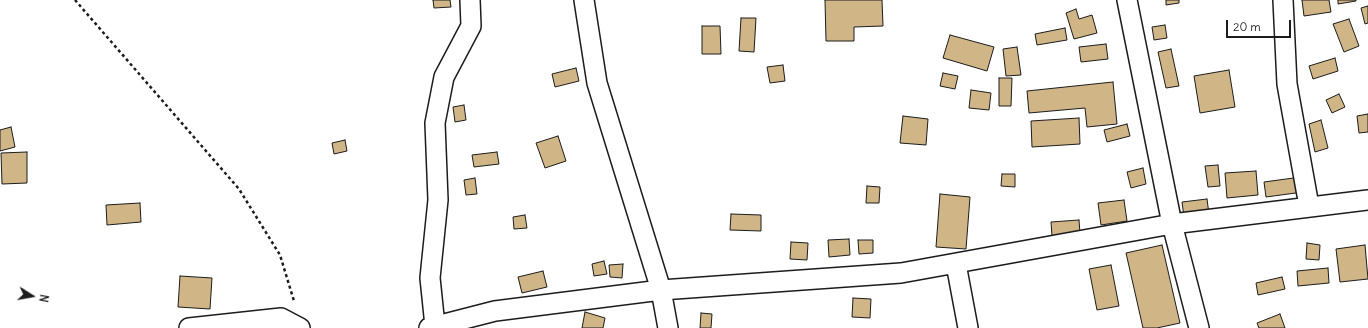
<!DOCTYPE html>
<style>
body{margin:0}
#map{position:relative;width:1368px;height:328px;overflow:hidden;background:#fff;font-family:Delius,sans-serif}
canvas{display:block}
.north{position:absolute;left:12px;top:276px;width:40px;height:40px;-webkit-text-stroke:3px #fff;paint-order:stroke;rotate:101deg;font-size:11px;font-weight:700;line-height:16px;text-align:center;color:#1c1c1c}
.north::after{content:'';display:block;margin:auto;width:14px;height:18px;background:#1c1c1c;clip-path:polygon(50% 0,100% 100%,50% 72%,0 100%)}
.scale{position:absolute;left:1226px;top:20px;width:65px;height:18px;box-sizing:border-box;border:2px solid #1c1c1c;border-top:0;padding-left:5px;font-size:12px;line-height:14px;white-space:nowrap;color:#1c1c1c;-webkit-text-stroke:3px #fff;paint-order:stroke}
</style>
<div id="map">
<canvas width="1368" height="328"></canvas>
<div class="north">N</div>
<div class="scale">20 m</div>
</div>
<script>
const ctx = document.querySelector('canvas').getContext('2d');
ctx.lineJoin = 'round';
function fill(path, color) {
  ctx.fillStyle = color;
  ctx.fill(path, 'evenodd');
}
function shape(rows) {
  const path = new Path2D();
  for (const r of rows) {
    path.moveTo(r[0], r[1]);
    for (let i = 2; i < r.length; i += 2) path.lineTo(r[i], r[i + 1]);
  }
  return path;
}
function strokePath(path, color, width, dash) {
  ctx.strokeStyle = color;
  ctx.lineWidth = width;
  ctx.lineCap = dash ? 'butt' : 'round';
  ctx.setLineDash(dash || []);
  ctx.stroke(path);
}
const building = shape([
 [433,0,450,0,451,7,434,8,433,0],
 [825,0,882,0,883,26,854,27,854,41,826,41,825,0],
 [1166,0,1179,0,1179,3,1166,5,1166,0],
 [1302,0,1329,0,1331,12,1304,16,1302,0],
 [1338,0,1356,0,1356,1,1338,4,1338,0],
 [1368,6,1368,23,1365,24,1361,8,1368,6],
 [1076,9,1079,19,1092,15,1097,33,1074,39,1066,13,1076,9],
 [741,18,756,18,754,52,739,51,741,18],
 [1349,19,1359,46,1344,52,1333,24,1349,19],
 [1165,25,1167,38,1154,40,1152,27,1165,25],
 [702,26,720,26,721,54,702,54,702,26],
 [1065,28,1067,40,1037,45,1035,34,1065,28],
 [950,35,994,47,987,71,943,58,950,35],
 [1106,44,1108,59,1081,62,1079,47,1106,44],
 [1017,47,1021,75,1006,76,1003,49,1017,47],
 [1171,49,1179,86,1166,88,1158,52,1171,49],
 [1335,58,1338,71,1313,79,1309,66,1335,58],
 [783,65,785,81,770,83,767,67,783,65],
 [576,68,579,81,555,87,552,74,576,68],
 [1229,70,1235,107,1200,113,1194,76,1229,70],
 [943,73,958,76,955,89,940,86,943,73],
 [999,78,1012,78,1011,106,999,106,999,78],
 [1113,82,1117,124,1087,127,1085,108,1029,113,1027,91,1113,82],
 [971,90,991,93,989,110,969,108,971,90],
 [1339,94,1345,107,1332,113,1326,100,1339,94],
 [464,105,466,120,455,122,453,107,464,105],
 [1368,114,1368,132,1359,133,1357,116,1368,114],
 [903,116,928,119,926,145,900,143,903,116],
 [1079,118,1080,144,1032,147,1031,121,1079,118],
 [1321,120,1328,148,1315,152,1309,124,1321,120],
 [1127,124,1130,136,1107,142,1104,130,1127,124],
 [11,127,15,147,0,151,0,130,11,127],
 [558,136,566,161,545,168,536,143,558,136],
 [345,140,347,151,334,154,332,143,345,140],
 [27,152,27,183,2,184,1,153,27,152],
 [497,152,499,164,474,167,472,155,497,152],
 [1218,165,1220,186,1208,187,1205,166,1218,165],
 [1143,168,1146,184,1131,188,1127,172,1143,168],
 [1256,171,1258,195,1227,198,1225,173,1256,171],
 [1002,174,1015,174,1015,187,1001,186,1002,174],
 [1301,177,1303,192,1266,197,1264,182,1301,177],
 [475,178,477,194,466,195,464,180,475,178],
 [867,186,880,187,879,203,866,203,867,186],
 [940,194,970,197,966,249,936,247,940,194],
 [1207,199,1209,214,1184,217,1182,202,1207,199],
 [1124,200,1127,221,1101,225,1098,203,1124,200],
 [140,203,141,222,107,225,106,205,140,203],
 [731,214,761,215,761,231,730,230,731,214],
 [525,215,527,228,514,229,513,217,525,215],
 [1079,220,1080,233,1052,236,1051,222,1079,220],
 [849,239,850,255,829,257,828,240,849,239],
 [858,240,873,240,873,253,859,254,858,240],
 [791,242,808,243,807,260,790,259,791,242],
 [1307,243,1320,245,1319,260,1306,259,1307,243],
 [1162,245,1180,323,1157,328,1143,328,1126,253,1162,245],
 [1365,245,1368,279,1340,282,1336,249,1365,245],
 [604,261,607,274,594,276,592,264,604,261],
 [623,264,622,278,610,277,609,265,623,264],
 [1111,265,1119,306,1097,310,1089,269,1111,265],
 [1328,268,1329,283,1298,286,1297,271,1328,268],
 [543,271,547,287,522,293,518,277,543,271],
 [180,276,212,278,210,309,178,307,180,276],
 [1282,277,1285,289,1258,295,1256,283,1282,277],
 [853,298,871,299,870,318,852,317,853,298],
 [585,312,605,318,603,328,582,328,585,312],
 [701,313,712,314,711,328,700,328,701,313],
 [1280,314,1285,328,1259,328,1257,323,1280,314]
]);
const path = shape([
 [75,0,239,189,280,255,294,301]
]);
const minor = shape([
 [584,0,597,83,661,290,668,328],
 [1127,0,1172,224,1199,328],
 [1283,0,1287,84,1309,206],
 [956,264,968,328],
 [435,326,430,278,438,200,435,123,444,77,471,26,470,0],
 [189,328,281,318,300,328],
 [429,328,495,311,661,290,901,273,1172,224,1368,200]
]);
fill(building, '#d0b586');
strokePath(building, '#1c1c1c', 1);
strokePath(minor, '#1c1c1c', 22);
strokePath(path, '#1c1c1c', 2.5, [3, 3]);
strokePath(minor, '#fff', 19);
</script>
